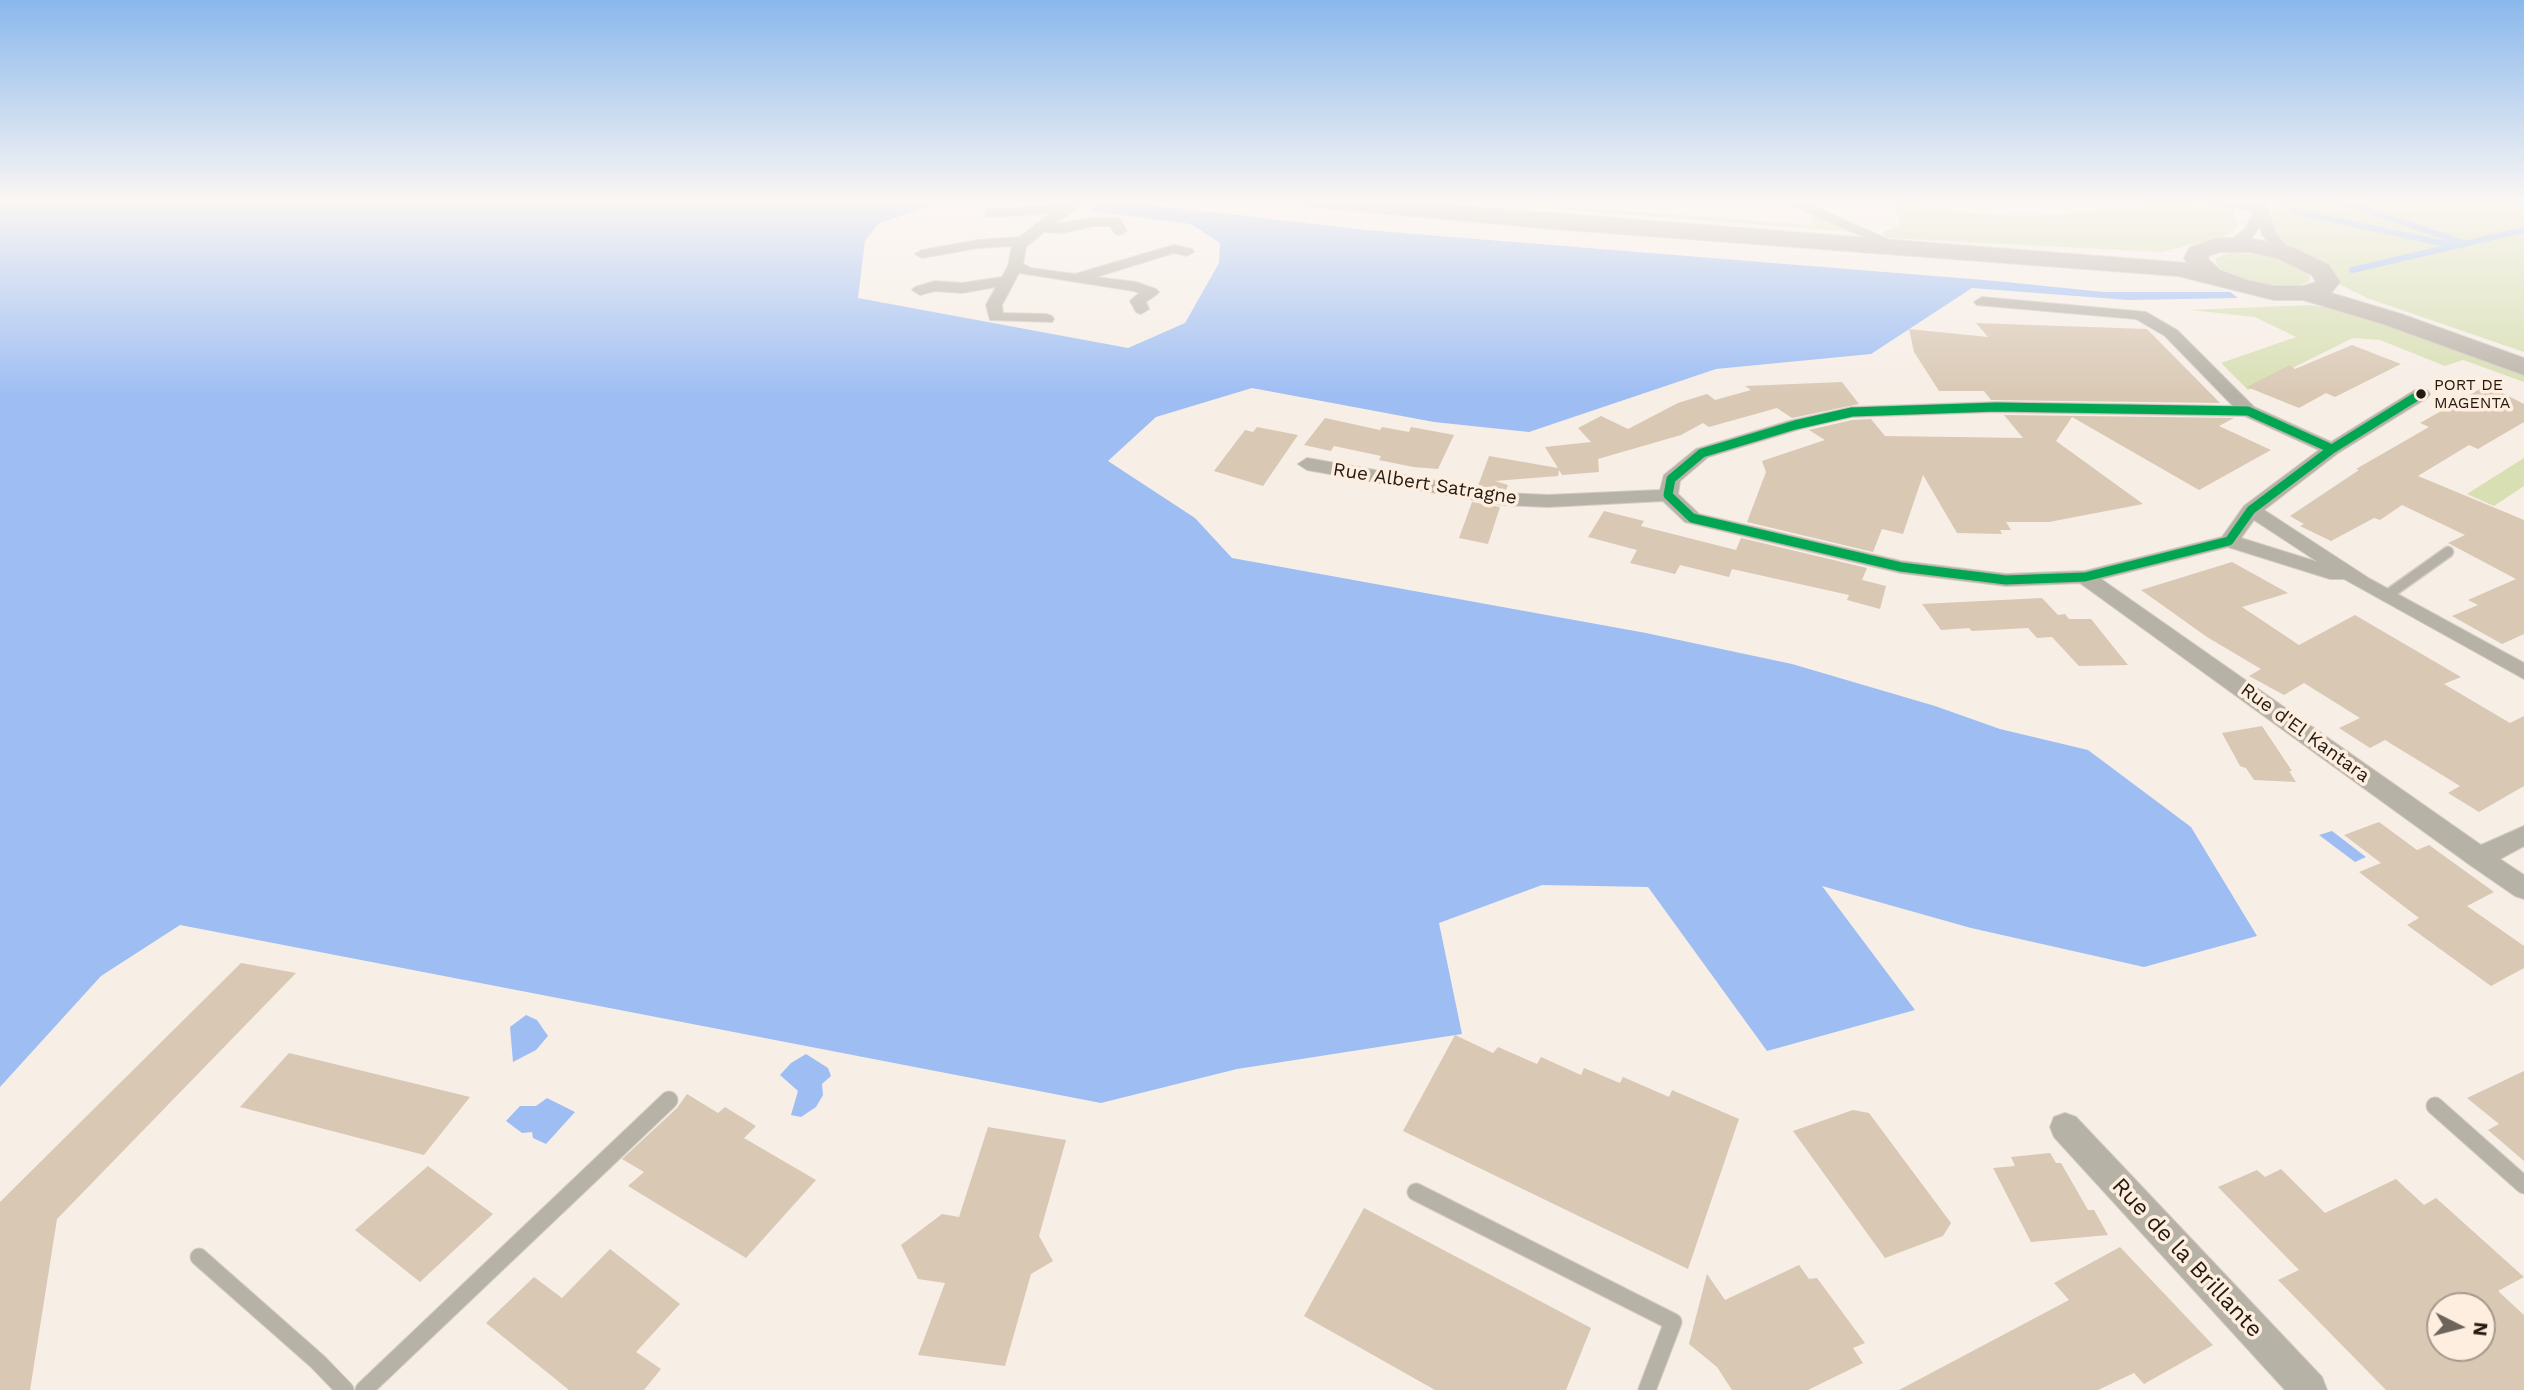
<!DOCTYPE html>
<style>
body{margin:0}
#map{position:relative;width:2524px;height:1390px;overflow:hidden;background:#f7eee6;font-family:"Work Sans",sans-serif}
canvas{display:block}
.north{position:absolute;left:2426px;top:1292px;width:70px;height:70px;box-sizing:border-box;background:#feeedf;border:2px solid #a6998d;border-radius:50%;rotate:96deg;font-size:19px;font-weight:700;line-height:28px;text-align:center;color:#231a11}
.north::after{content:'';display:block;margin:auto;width:24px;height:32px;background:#6d645c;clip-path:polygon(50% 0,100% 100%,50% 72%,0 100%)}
</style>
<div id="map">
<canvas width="2524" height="1390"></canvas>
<div class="north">N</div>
</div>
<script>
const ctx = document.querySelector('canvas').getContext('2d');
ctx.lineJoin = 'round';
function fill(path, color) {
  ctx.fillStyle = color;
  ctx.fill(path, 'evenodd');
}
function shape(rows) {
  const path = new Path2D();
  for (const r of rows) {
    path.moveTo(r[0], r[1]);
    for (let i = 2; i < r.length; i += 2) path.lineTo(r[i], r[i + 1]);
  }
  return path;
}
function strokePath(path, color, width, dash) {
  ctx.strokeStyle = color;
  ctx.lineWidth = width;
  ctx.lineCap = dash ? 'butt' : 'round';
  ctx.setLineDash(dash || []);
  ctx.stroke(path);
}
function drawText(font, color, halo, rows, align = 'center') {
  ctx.font = font + ' "Work Sans",sans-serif';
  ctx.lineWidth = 7;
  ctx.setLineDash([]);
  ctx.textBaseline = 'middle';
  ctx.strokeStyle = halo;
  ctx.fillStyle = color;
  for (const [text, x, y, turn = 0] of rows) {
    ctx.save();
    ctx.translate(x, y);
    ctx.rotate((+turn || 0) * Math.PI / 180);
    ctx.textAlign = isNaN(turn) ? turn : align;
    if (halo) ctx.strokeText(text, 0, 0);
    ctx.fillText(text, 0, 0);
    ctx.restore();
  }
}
const green = shape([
 [1442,200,1482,200,1813,225,1811,213,1847,228,1852,232],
 [1894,200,1959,212,2022,216,2067,214,2157,203,2211,205,2233,210,2237,225,2234,231,2228,235,2162,252,1885,238,1882,232,1900,226],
 [2280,200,2524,200,2524,352,2367,298,2337,283,2286,248,2281,241,2274,229,2271,211],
 [2230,252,2273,256,2307,271,2310,277,2308,282,2301,285,2290,287,2260,284,2221,269,2216,263,2216,258],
 [2308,305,2347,310,2524,373,2524,382,2463,360,2445,366,2380,340,2353,338,2248,390,2221,363,2296,337,2255,317,2190,310],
 [2524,458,2524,486,2494,506,2467,494]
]);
const water = shape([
 [0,200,950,200,879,223,865,241,858,298,1128,348,1185,323,1219,263,1220,243,1191,224,1088,211,1097,205,1077,203,1081,200,1145,204,1366,230,1996,281,2104,292,2230,292,2238,298,2128,300,1972,288,1871,354,1716,369,1529,432,1434,422,1252,388,1156,417,1108,461,1195,518,1232,558,1646,633,1792,664,1935,706,2000,729,2088,750,2191,827,2257,936,2144,967,1971,928,1822,886,1915,1010,1767,1051,1648,887,1542,885,1439,923,1462,1034,1237,1069,1101,1103,180,925,101,976,0,1087],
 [2332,831,2366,857,2355,862,2319,835],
 [526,1015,537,1020,548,1036,536,1050,513,1062,510,1027],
 [806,1054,828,1068,831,1076,822,1084,823,1095,816,1107,801,1117,791,1115,798,1091,780,1075,791,1063],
 [547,1098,575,1112,546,1144,533,1138,532,1132,522,1133,506,1121,520,1106,536,1106]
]);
const stream = shape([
 [2336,200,2464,243],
 [2293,211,2455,246],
 [2352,270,2524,230]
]);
const building = shape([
 [1976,323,2147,329,2220,403,1991,400,1984,391,1939,391,1914,352,1909,329,1988,337],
 [2352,345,2401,364,2335,397,2326,393,2299,408,2247,387,2290,365,2295,369],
 [1842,382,1859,404,1792,418,1777,408,1709,427,1703,423,1681,435,1598,459,1599,472,1562,475,1559,470,1558,476,1495,481,1508,485,1506,490,1478,486,1489,456,1558,468,1545,447,1591,442,1578,428,1601,416,1628,429,1678,403,1707,394,1715,400,1751,390,1745,386],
 [2487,385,2524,404,2524,422,2478,449,2469,445,2418,476,2524,520,2524,634,2502,644,2452,616,2478,605,2468,600,2516,579,2448,543,2465,535,2402,505,2380,520,2374,518,2331,541,2300,526,2304,524,2290,516,2359,470,2356,469,2429,427,2420,423],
 [2004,415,2234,418,2219,426,2271,450,2199,490,2072,417,2056,441,2143,504,2049,522,2006,522,2011,530,2000,530,2002,534,1957,533,1923,475,1903,534,1882,529,1873,552,1747,522,1766,472,1762,461,1825,440,1809,430,1852,420,1871,419,1885,436,2023,438],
 [1325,418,1380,430,1382,427,1409,432,1411,427,1454,435,1438,469,1413,467,1379,460,1381,456,1334,446,1331,451,1304,445],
 [1257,427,1298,435,1263,486,1214,471,1245,430,1253,432],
 [1472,502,1500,507,1488,544,1459,538],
 [1604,511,1644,521,1641,526,1736,550,1741,538,1867,568,1862,580,1886,586,1880,609,1847,600,1849,595,1732,569,1729,577,1680,565,1675,574,1630,563,1637,550,1588,537],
 [2232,562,2288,593,2242,607,2299,645,2355,615,2461,677,2444,684,2510,723,2524,716,2524,786,2479,812,2448,793,2460,786,2385,740,2370,748,2339,728,2360,718,2304,683,2284,695,2249,676,2261,669,2207,637,2141,590],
 [2042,598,2058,615,2065,614,2069,619,2091,619,2128,665,2079,666,2052,637,2037,638,2028,628,1972,631,1969,628,1941,630,1922,604],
 [2262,726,2292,771,2289,771,2296,782,2254,780,2246,768,2240,766,2222,733],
 [2379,822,2417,850,2429,845,2494,892,2467,906,2524,946,2524,968,2491,986,2407,925,2419,918,2359,872,2381,863,2344,835],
 [241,963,296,973,57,1219,30,1390,0,1390,0,1202],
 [1455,1035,1493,1053,1498,1047,1537,1064,1541,1057,1581,1075,1584,1068,1620,1083,1623,1077,1669,1097,1672,1090,1739,1119,1688,1269,1403,1131],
 [289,1053,470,1097,424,1155,240,1107],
 [2524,1071,2524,1161,2488,1130,2499,1124,2467,1098],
 [687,1094,718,1113,725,1107,756,1126,744,1138,816,1180,746,1258,628,1186,644,1172,622,1159,677,1108],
 [1853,1110,1869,1113,1951,1223,1943,1236,1885,1258,1793,1131],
 [988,1127,1066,1140,1039,1236,1053,1261,1031,1274,1005,1366,918,1355,945,1283,918,1279,901,1245,942,1214,959,1217],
 [2050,1153,2056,1163,2061,1163,2088,1210,2094,1210,2108,1235,2031,1242,1993,1168,2015,1166,2011,1157],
 [428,1166,493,1214,420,1282,355,1230],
 [2281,1169,2325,1213,2396,1179,2424,1205,2436,1198,2524,1277,2498,1291,2524,1315,2524,1390,2386,1390,2278,1280,2299,1270,2218,1187,2257,1170,2265,1177],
 [2440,1306,2482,1306,2482,1348,2440,1348],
 [1364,1208,1591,1328,1566,1390,1435,1390,1304,1316],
 [2120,1247,2213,1345,2144,1384,2134,1373,2098,1390,1899,1390,2069,1300,2054,1283],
 [610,1249,680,1304,636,1352,661,1369,644,1390,569,1390,486,1323,534,1277,562,1298],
 [1799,1265,1809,1279,1817,1278,1865,1343,1853,1348,1863,1363,1808,1390,1732,1390,1717,1367,1689,1344,1707,1274,1725,1300]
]);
const laneFar2 = shape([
 [1790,200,1889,244],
 [2210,200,2261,208]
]);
const laneFar1 = shape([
 [2386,596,2448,552]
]);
const lane = shape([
 [2435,1106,2524,1185],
 [1416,1192,1673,1322,1647,1390],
 [199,1257,318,1362,345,1390],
 [364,1390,669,1100]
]);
const street = shape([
 [1066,200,1082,200,1074,211,1054,224,1094,218,1115,218,1120,219,1127,231,1120,235,1115,234,1110,226,1094,226,1062,233,1044,232,1026,247,1023,264,1031,268,1075,274,1174,245,1192,249,1194,252,1187,256,1174,253,1096,277,1136,282,1156,289,1159,292,1156,295,1146,302,1149,309,1141,314,1136,312,1130,301,1139,293,1134,291,1019,273,1002,305,1003,313,1046,314,1052,316,1054,319,1052,322,990,320,986,305,996,287,962,293,935,291,920,295,912,290,915,287,935,281,962,283,1002,277,1008,266,1012,246,978,248,922,258,915,254,922,250,978,240,1020,237,1050,213,991,217,986,216,986,210,1061,204,1066,200],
 [2261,204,2268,208,2276,234,2291,252,2289,255,2279,255,2262,235,2260,227,2250,240,2238,247,2233,248,2226,244,2246,228,2254,208,2261,204],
 [1982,297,2146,312,2177,330,2254,407,2331,442,2415,390,2427,390,2430,394,2427,398,2338,453,2264,510,2370,579,2524,663,2524,679,2344,579,2330,579,2228,547,2101,579,2481,845,2524,826,2524,846,2500,859,2524,875,2524,899,2515,896,2470,865,2080,583,2006,586,1901,573,1685,522,1663,501,1548,507,1504,505,1307,470,1298,464,1307,458,1504,493,1548,495,1660,490,1664,475,1696,449,1789,421,1852,407,1996,402,2233,406,2165,336,2136,319,1977,305,1974,302,1982,297],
 [1996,412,2245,416,2319,450,2244,506,2222,537,2085,571,2006,574,1901,561,1699,514,1678,494,1680,481,1708,457,1800,429,1852,417,1996,412],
 [2254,520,2318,562,2241,538,2254,520],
 [2065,1113,2076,1117,2322,1377,2327,1390,2285,1390,2054,1137,2050,1127,2054,1117,2065,1113]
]);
const primary = shape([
 [1301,200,1386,200,2187,263,2184,258,2190,247,2217,238,2249,238,2292,247,2329,265,2340,282,2331,293,2401,314,2524,358,2524,375,2383,324,2303,300,2274,300,2178,276,1542,228,1312,207,1304,205,1301,200],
 [2220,252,2249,252,2277,258,2312,275,2316,282,2303,286,2274,286,2247,280,2220,270,2209,260,2208,256,2220,252]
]);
const bus1Far1 = shape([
 [2412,400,2421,394]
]);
const bus1 = shape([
 [1996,407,2248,411,2332,449,2251,510,2229,541,2085,577,2006,580,1901,567,1692,518,1668,495,1671,479,1702,453,1795,425,1852,412,1996,407],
 [2332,449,2414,398]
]);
const markers = [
 [2421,394,6,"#231a11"]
];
const farBusnames = [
 ["PORT DE",2434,385],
 ["MAGENTA",2434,403]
];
const streetNames = [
 ["Rue Albert Satragne",1425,484,9],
 ["Rue d'El Kantara",2305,733,36]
];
const nearStreetnames = [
 ["Rue de la Brillante",2187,1258,47]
];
fill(green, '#d7dfb3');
fill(water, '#9ebef3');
strokePath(stream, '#9ebef3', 6);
fill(building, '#d9c8b4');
strokePath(laneFar2, '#d3ccc6', 10);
strokePath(laneFar1, '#d3ccc6', 13);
strokePath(lane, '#d3ccc6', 19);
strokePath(street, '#d3ccc6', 2);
strokePath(primary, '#d3ccc6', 2);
strokePath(laneFar2, '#b7b2a6', 8);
strokePath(laneFar1, '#b7b2a6', 10);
strokePath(lane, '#b7b2a6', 17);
fill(street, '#b7b2a6');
fill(primary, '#bcb4aa');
strokePath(bus1Far1, '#00a651', 7);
strokePath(bus1, '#00a651', 9);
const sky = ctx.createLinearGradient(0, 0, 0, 395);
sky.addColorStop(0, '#8ab8ec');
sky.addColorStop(0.51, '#fbf7f4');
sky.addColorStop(1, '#fbf7f400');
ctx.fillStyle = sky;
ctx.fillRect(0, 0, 2524, 395);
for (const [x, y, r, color] of markers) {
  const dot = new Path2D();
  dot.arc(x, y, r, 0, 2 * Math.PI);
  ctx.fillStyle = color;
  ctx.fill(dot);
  strokePath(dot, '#feeedf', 2.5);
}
drawText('16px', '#231a11', '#feeedf', farBusnames, 'left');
drawText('19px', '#231a11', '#feeedf', streetNames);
drawText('23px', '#231a11', '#feeedf', nearStreetnames);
</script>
